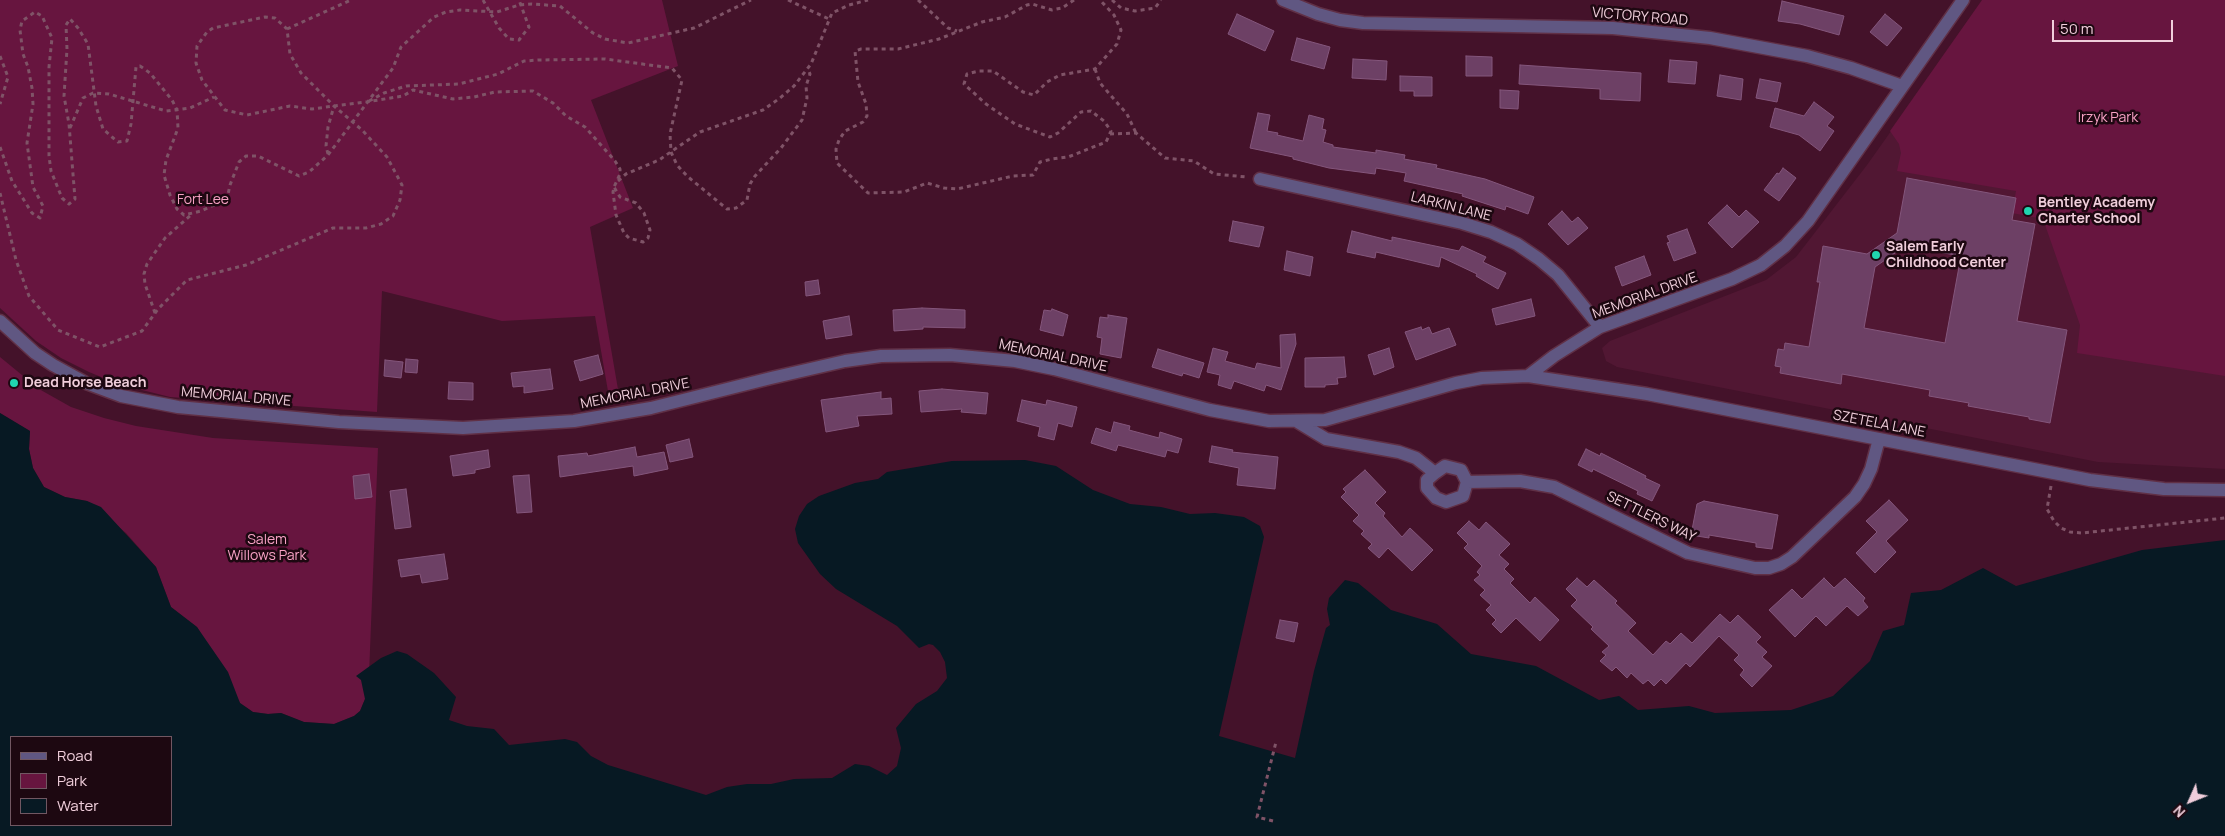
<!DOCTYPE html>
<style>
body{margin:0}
#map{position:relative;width:2225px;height:836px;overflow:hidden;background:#44122a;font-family:Manrope,sans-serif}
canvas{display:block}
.legend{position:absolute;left:10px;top:736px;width:162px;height:90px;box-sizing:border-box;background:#1d0811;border:1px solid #715762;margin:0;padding:6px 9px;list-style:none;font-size:15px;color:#f0cedb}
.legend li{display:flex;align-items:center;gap:10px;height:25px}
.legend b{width:25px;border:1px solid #715762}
.north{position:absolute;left:2165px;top:776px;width:50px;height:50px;-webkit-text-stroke:4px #1d0811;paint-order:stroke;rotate:226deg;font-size:14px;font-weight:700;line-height:20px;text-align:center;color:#f0cedb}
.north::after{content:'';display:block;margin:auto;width:18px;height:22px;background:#f0cedb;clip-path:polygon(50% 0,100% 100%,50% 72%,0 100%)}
.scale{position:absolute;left:2052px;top:20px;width:121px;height:22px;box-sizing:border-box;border:2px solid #f0cedb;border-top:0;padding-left:6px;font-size:15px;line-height:18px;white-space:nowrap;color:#f0cedb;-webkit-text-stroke:4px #1d0811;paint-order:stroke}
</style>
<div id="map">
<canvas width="2225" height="836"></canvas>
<ul class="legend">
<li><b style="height:6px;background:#605782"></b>Road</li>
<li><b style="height:14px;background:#67153f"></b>Park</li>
<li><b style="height:14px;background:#071923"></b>Water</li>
</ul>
<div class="north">N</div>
<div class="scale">50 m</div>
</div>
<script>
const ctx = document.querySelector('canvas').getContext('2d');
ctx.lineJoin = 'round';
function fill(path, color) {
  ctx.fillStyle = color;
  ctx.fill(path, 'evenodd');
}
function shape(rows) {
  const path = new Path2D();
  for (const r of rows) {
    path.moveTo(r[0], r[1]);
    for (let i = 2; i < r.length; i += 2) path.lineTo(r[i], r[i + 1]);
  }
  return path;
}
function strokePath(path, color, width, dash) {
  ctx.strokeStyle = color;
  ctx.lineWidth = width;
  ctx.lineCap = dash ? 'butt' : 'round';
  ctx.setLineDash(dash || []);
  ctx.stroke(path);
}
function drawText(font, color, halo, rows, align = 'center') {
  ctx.font = font + ' Manrope,sans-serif';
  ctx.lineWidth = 5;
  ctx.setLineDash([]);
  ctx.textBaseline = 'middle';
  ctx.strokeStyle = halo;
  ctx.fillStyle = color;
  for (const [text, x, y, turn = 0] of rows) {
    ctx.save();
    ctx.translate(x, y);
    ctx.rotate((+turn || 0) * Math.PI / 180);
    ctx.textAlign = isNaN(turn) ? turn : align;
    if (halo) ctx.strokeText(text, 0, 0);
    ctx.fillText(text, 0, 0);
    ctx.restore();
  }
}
const built = shape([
 [1984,0,2225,0,2225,469,2098,462,1617,367,1606,361,1602,348,1610,341,1766,280,1796,257,1867,165]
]);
const green = shape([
 [0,0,662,0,678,66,591,100,633,208,590,227,619,395,609,397,595,316,502,321,382,291,377,412,170,397,118,384,89,372,61,358,36,341,0,308],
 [1982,0,2225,0,2225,376,2077,353,2080,325,2043,219,2012,213,2016,191,1897,171,1901,153,1899,144,1890,131],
 [0,357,39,389,71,407,104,418,136,426,213,438,378,448,369,675,365,699,360,711,354,716,334,724,304,722,281,713,268,714,253,712,240,703,197,627,171,607,156,567,126,533,87,501,65,497,44,487,33,468,29,449,30,431,0,413]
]);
const water = shape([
 [0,413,30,431,29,449,33,468,44,487,65,497,87,501,101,507,156,567,171,607,197,627,228,672,240,703,253,712,268,714,281,713,304,722,334,724,354,716,360,711,365,699,361,680,356,676,381,658,397,651,407,654,434,673,456,697,449,720,467,726,494,729,509,745,565,739,577,742,591,756,608,765,706,795,727,787,747,784,771,784,794,779,832,778,855,764,869,766,887,775,897,766,901,748,896,728,916,704,937,691,947,678,945,662,940,652,933,645,929,644,919,648,897,626,836,589,820,574,798,543,795,529,799,516,807,504,819,496,855,483,878,479,887,472,952,461,1025,460,1056,466,1093,490,1130,504,1161,507,1190,514,1215,513,1244,517,1260,526,1264,537,1219,736,1295,758,1314,671,1326,628,1330,625,1327,609,1329,598,1345,580,1358,583,1391,610,1437,624,1471,654,1536,666,1599,700,1619,696,1638,710,1689,706,1715,713,1791,710,1833,696,1870,661,1883,631,1904,625,1911,593,1941,590,1983,568,2016,586,2142,550,2225,540,2225,836,0,836],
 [11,737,171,737,171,825,11,825]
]);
const building = shape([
 [1782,1,1844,16,1839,35,1800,24,1778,21,1782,1],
 [1237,14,1274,31,1265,51,1228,34,1237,14],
 [1885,14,1902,28,1887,46,1870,32,1885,14],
 [1297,38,1330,47,1324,69,1291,60,1297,38],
 [1466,56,1492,57,1492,76,1466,76,1466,56],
 [1353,59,1387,61,1386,80,1352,78,1353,59],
 [1670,60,1697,62,1695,84,1668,82,1670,60],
 [1520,65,1641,73,1640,101,1600,99,1600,89,1519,84,1520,65],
 [1720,75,1743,79,1741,100,1717,96,1720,75],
 [1400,76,1432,77,1432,96,1414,96,1414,91,1400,91,1400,76],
 [1760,79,1781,83,1777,102,1756,98,1760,79],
 [1500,90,1519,91,1518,109,1500,108,1500,90],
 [1814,102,1834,117,1827,126,1834,131,1820,151,1799,135,1770,127,1775,108,1804,116,1814,102],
 [1258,113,1270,115,1267,131,1278,133,1277,135,1303,141,1309,115,1324,119,1322,129,1326,130,1323,142,1333,145,1333,147,1376,153,1376,150,1405,155,1404,159,1437,165,1436,168,1485,179,1534,197,1528,214,1506,206,1505,210,1462,196,1463,194,1404,181,1406,173,1376,168,1375,174,1329,168,1293,159,1293,157,1250,148,1258,113],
 [1783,168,1796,178,1779,201,1764,190,1777,173,1779,174,1783,168],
 [1907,178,2016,198,2012,220,2035,224,2017,321,2067,330,2050,423,2029,419,2029,417,1968,406,1969,403,1929,396,1930,390,1842,374,1841,384,1780,373,1781,367,1775,366,1778,349,1784,350,1785,343,1809,347,1820,282,1817,282,1823,246,1867,254,1897,233,1907,178],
 [1905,246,1961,256,1945,343,1864,328,1875,267,1905,246],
 [1727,205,1739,217,1746,210,1759,222,1732,248,1708,223,1727,205],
 [1562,211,1572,222,1578,217,1588,228,1568,245,1548,224,1562,211],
 [1233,221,1264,227,1259,247,1229,241,1233,221],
 [1687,229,1696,253,1674,261,1667,243,1670,242,1667,236,1687,229],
 [1352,231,1392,241,1392,237,1459,251,1462,246,1486,257,1483,262,1506,273,1498,289,1476,276,1477,274,1441,257,1439,267,1376,252,1375,258,1347,252,1352,231],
 [1287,251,1313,257,1310,276,1284,270,1287,251],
 [1644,256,1651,275,1622,286,1615,267,1644,256],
 [818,280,820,294,806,296,805,282,818,280],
 [1531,299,1535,316,1496,325,1492,309,1531,299],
 [922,308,965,310,965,328,923,327,923,329,894,331,893,310,922,308],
 [1052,309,1068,315,1063,336,1040,330,1044,310,1051,311,1052,309],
 [1108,315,1127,318,1121,358,1100,354,1102,338,1097,337,1100,317,1108,318,1108,315],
 [849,316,852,335,826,339,823,321,849,316],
 [1421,327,1422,330,1429,327,1432,334,1449,328,1456,345,1416,360,1405,332,1421,327],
 [1295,334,1296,344,1281,390,1266,385,1264,391,1234,381,1231,389,1218,385,1220,375,1207,372,1213,348,1228,352,1225,361,1255,369,1257,363,1281,368,1280,335,1295,334],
 [1389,348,1394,367,1374,375,1368,355,1389,348],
 [1158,349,1204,363,1199,378,1183,373,1182,376,1152,367,1158,349],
 [598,355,603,374,580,381,574,361,598,355],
 [1344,357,1346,377,1337,378,1338,384,1325,385,1325,387,1305,387,1305,358,1344,357],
 [406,359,418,360,417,373,405,372,406,359],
 [385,360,403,362,401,378,384,376,385,360],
 [550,369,553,389,524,393,524,386,513,387,511,373,550,369],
 [449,382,473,383,473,400,448,399,449,382],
 [942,389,988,393,986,414,961,412,962,409,921,412,919,391,942,389],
 [881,392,881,399,891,398,892,414,857,416,859,426,826,432,821,400,881,392],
 [1022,400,1046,405,1047,400,1077,407,1072,427,1058,423,1054,440,1038,436,1040,427,1017,421,1022,400],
 [1114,422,1130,426,1129,430,1159,438,1160,432,1182,439,1178,453,1167,450,1165,457,1118,445,1116,451,1091,443,1096,428,1111,433,1114,422],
 [689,439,693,457,670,462,666,445,689,439],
 [1212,446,1233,450,1232,452,1278,457,1275,489,1237,485,1239,468,1209,462,1212,446],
 [635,447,637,457,664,452,668,469,634,476,633,466,560,477,558,456,587,453,588,456,635,447],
 [1586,449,1600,456,1601,453,1646,476,1645,478,1660,485,1652,501,1637,494,1638,491,1593,469,1592,472,1578,465,1586,449],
 [488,450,490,467,475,470,475,473,453,476,450,456,488,450],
 [1365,470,1386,492,1375,503,1385,513,1383,516,1402,537,1410,528,1433,550,1412,571,1388,548,1379,558,1368,548,1372,544,1361,534,1364,531,1353,521,1359,515,1341,497,1346,492,1343,489,1365,470],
 [369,474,372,497,355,499,353,476,369,474],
 [529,475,532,512,517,513,513,476,529,475],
 [406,489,411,527,395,529,390,491,406,489],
 [1889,500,1908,520,1886,541,1896,552,1875,573,1856,553,1877,532,1866,521,1889,500],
 [1704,501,1778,515,1772,549,1756,547,1756,543,1709,535,1709,538,1691,535,1697,504,1704,501],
 [1469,521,1479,530,1486,522,1510,544,1499,555,1509,564,1504,569,1514,579,1510,583,1530,603,1535,597,1559,620,1540,641,1516,618,1501,633,1492,624,1496,620,1486,610,1491,605,1480,595,1485,590,1474,580,1480,575,1477,572,1482,566,1464,548,1468,544,1457,533,1469,521],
 [444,554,448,579,422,583,420,574,401,577,398,560,444,554],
 [1577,578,1587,587,1594,580,1617,601,1615,603,1636,623,1628,631,1653,655,1666,641,1670,644,1681,633,1692,643,1720,614,1730,623,1738,615,1761,637,1756,642,1767,652,1762,657,1772,666,1752,687,1740,675,1744,670,1734,660,1739,655,1719,636,1690,667,1686,663,1666,684,1661,679,1654,686,1648,680,1643,684,1631,673,1627,678,1616,667,1612,671,1600,661,1606,655,1602,652,1609,646,1591,629,1593,627,1571,606,1577,600,1566,589,1577,578],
 [1824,578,1834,588,1845,578,1865,598,1863,601,1868,607,1858,616,1847,606,1826,626,1816,616,1795,637,1769,610,1792,589,1802,599,1824,578],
 [1280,620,1298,623,1294,642,1276,638,1280,620]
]);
const path = shape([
 [483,0,499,28,509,39,519,40,529,27,519,0],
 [788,0,829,19],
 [918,0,948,28,957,31],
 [1074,0,1062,8,1052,10,1032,4,1027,5,1005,17,982,22,939,39,898,49,861,49,855,51,858,82,866,104,867,116,863,122,845,131,839,140,836,149,837,163,868,193,904,192,927,183,944,188,957,189,1013,176,1033,175,1040,162,1052,159,1068,157,1106,142,1111,131,1104,121,1091,111,1081,112,1058,133,1050,137,1015,124,986,104,964,84,967,74,979,71,993,71,1023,92,1034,95,1047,82,1060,75,1095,69,1117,44,1121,30,1114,15,1100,0],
 [1112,0,1121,8,1135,11,1155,8,1161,0],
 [287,29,351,0],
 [0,56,8,77,0,104],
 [1095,69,1100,83,1127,114,1136,133],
 [369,101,384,93,406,86,459,84,498,74,524,61,539,60,605,59,672,68,682,80,670,134,671,152,677,165,687,176,727,209,736,208,747,200,750,184,755,176,781,148,802,120,807,98,806,86,810,74,808,69],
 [70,128,83,98,93,93,109,94,166,111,190,108,214,97],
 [1110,134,1136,133,1165,158,1194,161,1214,174,1247,177],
 [0,147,12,181,32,213,40,218,43,206,33,187,27,143,33,104,32,88,28,67,23,54,20,30,22,21,35,12,42,16,52,38,49,67,49,156,51,171,62,198,69,204,75,199,69,124,64,96,67,49,66,25,70,19,78,28,88,44,96,106,103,129,112,137,118,142,127,141,131,124,136,67,140,66,150,73,172,100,177,110,178,128,166,160,164,175,170,195,177,209,184,215,201,211,227,199,230,185,239,162,246,156,258,156,299,176,309,172,328,155,393,68,401,47,434,17,446,12,460,10,497,12,519,5,532,4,560,6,593,33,605,39,628,43,694,28,751,0],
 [328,154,326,146,328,127,334,106],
 [618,181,626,174,659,160,700,132,763,110,780,98,794,86,811,64,832,13,849,5,868,0],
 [0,193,16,260,29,296,58,330,100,347,142,331,158,309,187,280,246,265,333,228,366,228,381,224,393,216,400,200,402,185,387,157,362,130,334,106,301,73,290,54,287,29,275,18,265,17,213,28,207,32,197,46,196,63,202,80,225,110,247,115,290,106,312,109,334,106,366,102,403,96,413,90,453,99,474,97,495,92,533,91,553,103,566,116,585,127,615,161,620,169,620,174,614,187,613,192,616,215,624,233,629,238,643,242,648,238,650,230,644,213,636,203,620,197,614,187],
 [155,313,145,284,144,274,147,264,165,238,191,215],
 [2051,486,2047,509,2054,521,2061,528,2070,532,2082,533,2225,518],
 [1273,821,1257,817,1276,742]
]);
const street = shape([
 [1283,0,1318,14,1340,20,1363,23,1613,28,1710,38,1807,56,1851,68,1902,86],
 [1260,179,1462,223,1491,232,1517,244,1539,259,1558,275,1600,327],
 [0,321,35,353,53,365,86,383,121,396,178,407,339,422,463,428,574,421,651,408,771,378,845,361,881,356,950,355,1015,361,1054,369,1210,410,1269,421,1325,420,1456,383,1482,378,1528,376,1647,394,2090,480,2164,489,2225,490],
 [1528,376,1554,356,1600,327,1732,279,1761,265,1785,246,1808,221,1963,0],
 [1298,422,1326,439,1399,452,1416,458,1435,473,1427,480,1427,488,1436,498,1446,502,1463,496,1467,482,1461,470,1445,466,1435,473],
 [1467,482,1520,481,1554,487,1688,553,1755,568,1769,568,1781,564,1792,557,1855,497,1864,484,1871,469,1879,439]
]);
const markers = [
 [2028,211,5,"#20d5b0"],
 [1876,255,5,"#20d5b0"],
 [14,383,5,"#20d5b0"]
];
const streetNames = [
 ["VICTORY ROAD",1640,17,5],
 ["LARKIN LANE",1451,207,14],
 ["MEMORIAL DRIVE",1645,296,-20],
 ["MEMORIAL DRIVE",1053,356,12],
 ["MEMORIAL DRIVE",635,394,-11],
 ["MEMORIAL DRIVE",236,397,5],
 ["SZETELA LANE",1879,424,11],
 ["SETTLERS WAY",1651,517,26]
];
const parkNames = [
 ["Irzyk Park",2108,118],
 ["Fort Lee",203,200],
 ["Salem",267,540],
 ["Willows Park",267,556]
];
const poiNames = [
 ["Bentley Academy",2038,203],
 ["Charter School",2038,219],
 ["Salem Early",1886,247],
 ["Childhood Center",1886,263],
 ["Dead Horse Beach",24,383]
];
fill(built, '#511733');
fill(green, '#67153f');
fill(water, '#071923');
fill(building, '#6d4065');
strokePath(building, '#84567c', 1);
strokePath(street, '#603046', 15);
strokePath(path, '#7f5367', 3, [4, 4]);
strokePath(street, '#605782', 12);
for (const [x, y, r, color] of markers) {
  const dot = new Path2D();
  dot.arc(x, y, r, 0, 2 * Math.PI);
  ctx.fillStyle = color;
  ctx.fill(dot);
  strokePath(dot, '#1d0811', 2);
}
drawText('14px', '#f0cedb', '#1d0811', streetNames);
drawText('14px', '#f7a1c4', '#1d0811', parkNames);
drawText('bold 14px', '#f0cedb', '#1d0811', poiNames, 'left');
</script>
